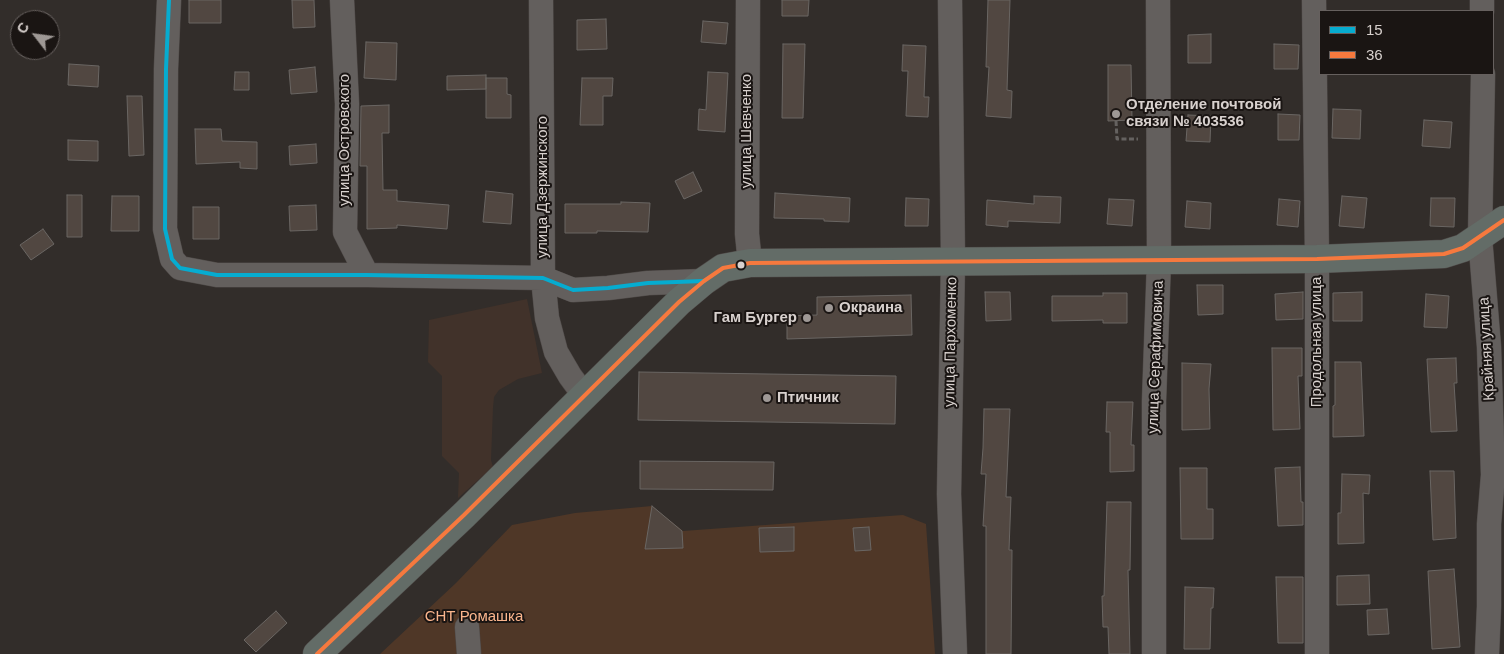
<!DOCTYPE html>
<meta charset="utf-8">
<style>
body{margin:0}
#map{position:relative;width:1504px;height:654px;overflow:hidden;background:#322d2a;font-family:Helvetica,sans-serif}
canvas{display:block}
.legend{position:absolute;left:1319px;top:10px;width:175px;height:65px;box-sizing:border-box;background:#1a1513;border:1px solid #66605e;margin:0;padding:6px 9px;list-style:none;font-size:15px;color:#d8d1ce}
.legend li{display:flex;align-items:center;gap:10px;height:25px}
.legend b{width:25px;border:1px solid #66605e}
.north{position:absolute;left:10px;top:10px;width:50px;height:50px;box-sizing:border-box;background:#1a1513;border:1px solid #66605e;border-radius:50%;rotate:300deg;font-size:14px;font-weight:700;line-height:20px;text-align:center;color:#d8d1ce}
.north::after{content:'';display:block;margin:auto;width:18px;height:22px;background:#9e9895;clip-path:polygon(50% 0,100% 100%,50% 72%,0 100%)}
</style>
<div id="map">
<canvas width="1504" height="654"></canvas>
<ul class="legend">
<li><b style="height:6px;background:#06acd0"></b>15</li>
<li><b style="height:6px;background:#f6793e"></b>36</li>
</ul>
<div class="north">С</div>
</div>
<script>
const ctx = document.querySelector('canvas').getContext('2d');
ctx.lineJoin = 'round';
function fill(path, color) {
  ctx.fillStyle = color;
  ctx.fill(path, 'evenodd');
}
function shape(rows) {
  const path = new Path2D();
  for (const r of rows) {
    path.moveTo(r[0], r[1]);
    for (let i = 2; i < r.length; i += 2) path.lineTo(r[i], r[i + 1]);
  }
  return path;
}
function strokePath(path, color, width, dash) {
  ctx.strokeStyle = color;
  ctx.lineWidth = width;
  ctx.lineCap = dash ? 'butt' : 'round';
  ctx.setLineDash(dash || []);
  ctx.stroke(path);
}
function drawText(font, color, halo, rows, align = 'center') {
  ctx.font = font + ' Helvetica,sans-serif';
  ctx.lineWidth = 4;
  ctx.setLineDash([]);
  ctx.textBaseline = 'middle';
  ctx.strokeStyle = halo;
  ctx.fillStyle = color;
  for (const [text, x, y, turn = 0] of rows) {
    ctx.save();
    ctx.translate(x, y);
    ctx.rotate((+turn || 0) * Math.PI / 180);
    ctx.textAlign = isNaN(turn) ? turn : align;
    if (halo) ctx.strokeText(text, 0, 0);
    ctx.fillText(text, 0, 0);
    ctx.restore();
  }
}
const built = shape([
 [527,299,542,373,518,379,499,390,494,397,493,408,491,460,493,467,458,498,459,473,442,456,442,376,428,362,429,320]
]);
const green = shape([
 [652,506,683,531,903,515,926,524,935,654,380,654,456,583,512,525,575,513]
]);
const building = shape([
 [189,0,221,0,221,23,189,23,189,0],
 [292,0,314,0,315,27,293,28,292,0],
 [782,0,809,0,808,16,782,16,782,0],
 [988,0,1010,0,1007,90,1012,91,1011,118,986,116,989,67,986,67,988,0],
 [606,19,607,49,577,50,577,20,606,19],
 [703,21,728,23,726,44,701,42,703,21],
 [1211,34,1211,63,1188,63,1188,35,1211,34],
 [366,42,397,43,396,80,364,78,366,42],
 [783,44,805,44,803,118,782,118,783,44],
 [1274,44,1299,45,1298,69,1274,69,1274,44],
 [903,45,926,46,924,97,929,97,928,117,906,116,908,71,902,71,903,45],
 [69,64,99,66,98,87,68,85,69,64],
 [1108,65,1131,65,1132,120,1108,121,1108,65],
 [315,67,317,92,291,94,289,70,315,67],
 [235,72,249,72,249,90,234,90,235,72],
 [708,72,728,73,725,132,698,130,699,109,706,110,708,72],
 [486,75,486,89,447,90,447,76,486,75],
 [486,78,507,78,507,94,511,95,511,118,486,118,486,78],
 [582,78,613,78,612,96,603,96,603,125,580,125,582,78],
 [127,96,142,96,144,155,129,156,127,96],
 [389,105,389,133,382,133,383,190,397,190,397,201,449,205,447,229,397,225,397,228,367,229,367,166,360,166,361,106,389,105],
 [1333,109,1361,110,1360,139,1332,138,1333,109],
 [1278,114,1300,115,1299,140,1278,140,1278,114],
 [1188,115,1211,116,1210,142,1186,141,1188,115],
 [1424,120,1452,122,1450,148,1422,146,1424,120],
 [195,129,221,129,222,141,257,142,257,169,240,168,240,162,196,164,195,129],
 [68,140,98,141,98,161,68,160,68,140],
 [316,144,317,163,290,165,289,146,316,144],
 [693,172,702,191,684,199,675,181,693,172],
 [486,191,513,194,511,224,483,222,486,191],
 [775,193,850,198,849,222,824,221,824,219,774,218,775,193],
 [67,195,82,195,82,237,67,237,67,195],
 [112,196,139,196,139,231,111,231,112,196],
 [1034,196,1061,197,1060,223,1008,221,1008,227,986,225,987,200,1034,204,1034,196],
 [1342,196,1367,198,1364,228,1339,226,1342,196],
 [906,198,929,199,928,226,905,226,906,198],
 [1431,198,1455,198,1454,227,1430,226,1431,198],
 [1109,199,1134,200,1132,226,1107,224,1109,199],
 [1279,199,1300,201,1298,227,1277,225,1279,199],
 [1187,201,1211,203,1210,229,1185,227,1187,201],
 [621,202,650,203,648,232,597,231,597,233,565,233,565,204,621,204,621,202],
 [316,205,317,230,290,231,289,206,316,205],
 [193,207,219,207,219,239,193,239,193,207],
 [43,229,54,244,31,260,20,245,43,229],
 [1197,285,1223,285,1223,314,1198,315,1197,285],
 [985,292,1010,292,1011,320,986,321,985,292],
 [1303,292,1303,319,1276,320,1275,294,1303,292],
 [1362,292,1362,321,1333,321,1333,293,1362,292],
 [1103,293,1127,293,1127,323,1103,323,1103,320,1052,321,1052,296,1103,296,1103,293],
 [1426,294,1449,296,1447,328,1424,327,1426,294],
 [911,295,912,335,787,339,787,316,817,315,817,297,911,295],
 [1272,348,1302,348,1302,376,1298,376,1300,429,1273,430,1272,348],
 [1456,358,1457,383,1454,383,1457,431,1431,432,1427,359,1456,358],
 [1335,362,1361,362,1364,436,1333,437,1333,406,1335,405,1335,362],
 [1182,363,1211,364,1209,389,1210,429,1182,430,1182,363],
 [639,372,896,376,895,424,638,420,639,372],
 [1107,402,1133,402,1131,445,1134,445,1134,471,1110,472,1110,432,1106,432,1107,402],
 [984,409,1010,409,1006,497,1011,497,1009,550,1012,550,1011,654,986,654,986,526,983,526,986,474,981,474,983,448,984,409],
 [640,461,774,462,773,490,640,489,640,461],
 [1300,467,1301,502,1303,502,1303,525,1278,526,1275,468,1300,467],
 [1180,468,1207,468,1207,509,1213,509,1213,539,1181,539,1180,468],
 [1430,471,1454,471,1456,538,1433,540,1430,471],
 [1342,474,1370,475,1369,494,1363,493,1364,543,1338,544,1338,513,1341,513,1342,474],
 [1107,502,1131,502,1130,570,1128,570,1130,654,1109,654,1108,627,1103,627,1102,596,1104,596,1107,502],
 [652,506,682,531,683,548,645,549,652,506],
 [794,527,794,551,760,552,759,528,794,527],
 [869,527,871,550,855,551,853,528,869,527],
 [1454,569,1460,647,1432,649,1428,571,1454,569],
 [1369,575,1370,604,1337,605,1337,576,1369,575],
 [1276,577,1303,577,1303,643,1278,643,1276,577],
 [1185,587,1214,588,1213,608,1211,608,1210,649,1184,649,1185,587],
 [1387,609,1389,634,1368,635,1367,610,1387,609],
 [276,611,287,623,256,652,244,640,276,611]
]);
const path = shape([
 [1116,121,1117,139,1138,139]
]);
const minor = shape([
 [169,0,166,69,165,229,172,259,180,268,217,275,367,275,543,278,573,290,608,288,648,283,704,281],
 [342,0,347,104,345,232,367,275],
 [541,0,543,278,547,318,556,352,570,376,584,395],
 [748,0,747,234,750,263],
 [950,0,953,260,949,494,955,654],
 [1314,0,1317,259,1317,654],
 [1482,0,1482,11],
 [1483,74,1480,237,1489,347,1493,475,1489,524,1489,606,1487,654],
 [467,627,469,654],
 [1154,654,1154,401,1159,260,1158,0]
]);
const major = shape([
 [317,654,464,515,679,302,704,281,723,268,750,263,1317,259,1444,254,1463,248,1504,220]
]);
const bus1 = shape([
 [169,0,166,69,165,229,172,259,180,268,217,275,367,275,543,278,573,290,608,288,648,283,704,281]
]);
const bus2 = shape([
 [317,654,464,515,679,302,704,281,723,268,750,263,1317,259,1444,254,1463,248,1504,220]
]);
const markers = [
 [1116,114,5,"#9e9895"],
 [741,265,4.5,"#d8d1ce"],
 [829,308,5,"#9e9895"],
 [807,318,5,"#9e9895"],
 [767,398,5,"#9e9895"]
];
const poiNames = [
 ["Отделение почтовой",1126,105],
 ["связи № 403536",1126,122],
 ["Окраина",839,308],
 ["Гам Бургер",797,318,"right"],
 ["Птичник",777,398]
];
const streetNames = [
 ["улица Шевченко",747,131,-90],
 ["улица Островского",345,140,-90],
 ["улица Дзержинского",543,187,-90],
 ["улица Пархоменко",951,342,-89],
 ["Продольная улица",1317,342,-90],
 ["Крайняя улица",1487,349,-93],
 ["улица Серафимовича",1156,357,-88]
];
const parkNames = [
 ["СНТ Ромашка",474,617]
];
fill(built, '#41322a');
fill(green, '#4f3727');
fill(building, '#514741');
strokePath(building, '#6a6663', 1);
strokePath(minor, '#4f4a48', 25);
strokePath(major, '#4f4a48', 29);
strokePath(path, '#656260', 3, [5, 2.5]);
strokePath(minor, '#635f5d', 24);
strokePath(major, '#636c67', 28);
strokePath(bus1, '#06acd0', 4);
strokePath(bus2, '#f6793e', 4);
for (const [x, y, r, color] of markers) {
  const dot = new Path2D();
  dot.arc(x, y, r, 0, 2 * Math.PI);
  ctx.fillStyle = color;
  ctx.fill(dot);
  strokePath(dot, '#1a1513', 2);
}
drawText('bold 15px', '#d8d1ce', '#1a1513', poiNames, 'left');
drawText('15px', '#d8d1ce', '#1a1513', streetNames);
drawText('15px', '#fab58d', '#1a1513', parkNames);
</script>
